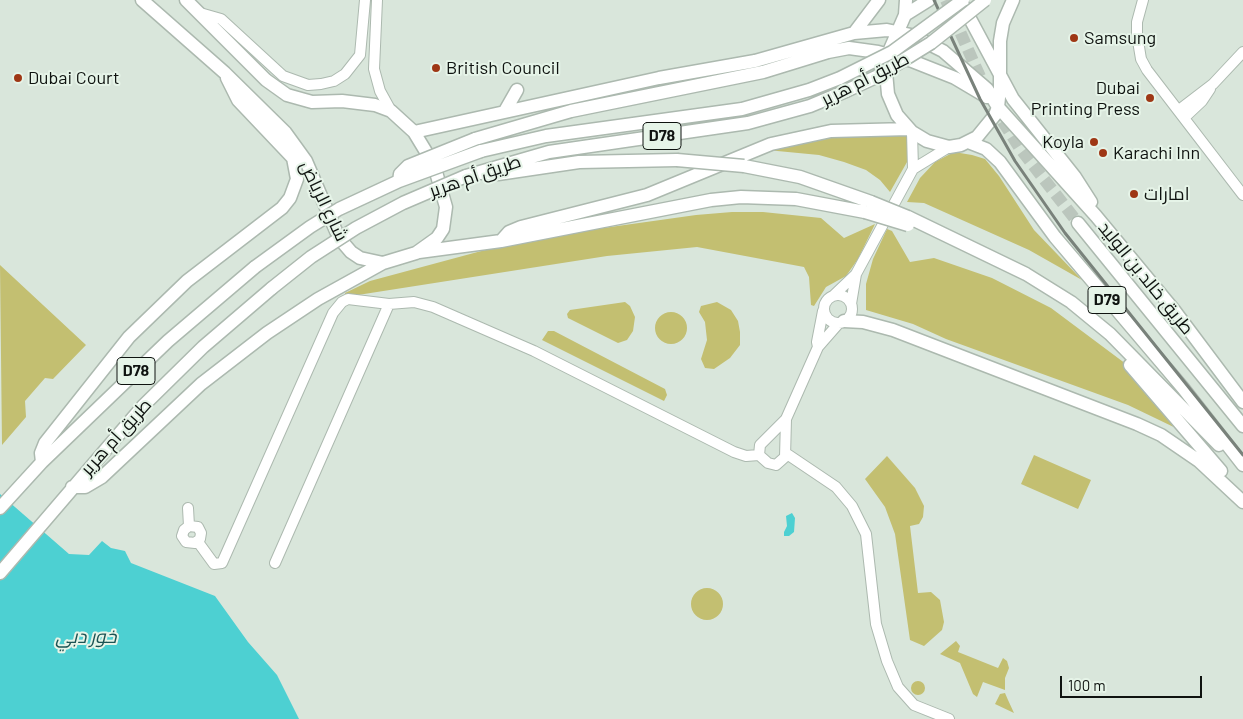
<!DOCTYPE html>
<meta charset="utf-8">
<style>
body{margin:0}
#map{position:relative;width:1243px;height:719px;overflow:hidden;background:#d9e6db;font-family:Barlow,sans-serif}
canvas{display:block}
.scale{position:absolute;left:1060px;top:676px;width:142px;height:22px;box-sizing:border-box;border:2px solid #0f1310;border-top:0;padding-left:6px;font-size:15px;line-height:18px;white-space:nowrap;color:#0f1310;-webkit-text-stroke:4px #e6f4e8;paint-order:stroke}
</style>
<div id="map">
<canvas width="1243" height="719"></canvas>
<div class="scale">100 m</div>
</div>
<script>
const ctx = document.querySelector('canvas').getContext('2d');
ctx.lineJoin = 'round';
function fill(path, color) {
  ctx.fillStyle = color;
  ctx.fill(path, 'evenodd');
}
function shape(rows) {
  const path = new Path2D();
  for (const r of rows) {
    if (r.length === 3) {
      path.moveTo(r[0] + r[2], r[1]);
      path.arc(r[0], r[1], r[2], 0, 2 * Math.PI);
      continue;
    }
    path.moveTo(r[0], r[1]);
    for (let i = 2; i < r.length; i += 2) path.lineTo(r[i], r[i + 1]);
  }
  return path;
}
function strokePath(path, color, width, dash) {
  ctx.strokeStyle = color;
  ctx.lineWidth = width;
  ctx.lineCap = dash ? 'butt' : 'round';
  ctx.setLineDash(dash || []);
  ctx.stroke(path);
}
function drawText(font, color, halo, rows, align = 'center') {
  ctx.font = font + ' Barlow,Cairo,sans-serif';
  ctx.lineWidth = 4;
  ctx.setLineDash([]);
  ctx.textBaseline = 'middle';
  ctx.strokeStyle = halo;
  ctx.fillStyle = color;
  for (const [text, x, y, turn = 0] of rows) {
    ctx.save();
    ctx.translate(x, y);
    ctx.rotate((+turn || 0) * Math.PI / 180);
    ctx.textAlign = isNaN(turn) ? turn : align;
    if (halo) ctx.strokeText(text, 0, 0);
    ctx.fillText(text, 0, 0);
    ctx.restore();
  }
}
const green = shape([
 [895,131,908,136,911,155,890,192,880,180,866,170,844,162,819,155,767,150,828,134],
 [954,152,972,155,985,159,999,176,1034,230,1082,280,1029,250,924,203,907,202,920,178,935,162],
 [732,212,763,212,821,218,844,238,875,224,858,259,846,276,826,287,814,306,811,305,809,277,804,267,697,247,607,256,345,297,345,293,370,281,485,250,582,231,696,215],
 [887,229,892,231,910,262,934,258,992,278,1051,308,1126,364,1182,431,1128,405,946,339,913,324,866,310,866,284,873,259],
 [0,265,86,345,53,379,45,378,25,401,26,417,2,445],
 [625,302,630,306,635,317,633,331,627,340,618,343,568,318,567,314,570,310],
 [717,302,731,310,738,321,740,332,740,345,730,358,714,369,705,368,701,359,707,340,705,322,699,312,701,306],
 [671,328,16],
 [548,331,554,331,665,389,667,395,664,401,542,340],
 [1034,455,1091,480,1078,509,1021,484],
 [887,456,915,488,924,506,923,517,919,524,910,526,918,593,931,592,940,600,944,622,942,630,924,646,910,640,895,534,885,507,865,479],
 [707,604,16],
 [956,641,960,646,958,652,998,668,1003,658,1007,661,1009,668,1005,678,1005,690,983,682,977,697,973,694,960,663,940,654],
 [918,688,7],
 [1005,693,1008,700,1014,713,995,704,1000,694]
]);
const water = shape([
 [0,494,69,554,89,555,102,541,111,548,125,551,131,563,215,596,248,642,277,675,299,719,0,719],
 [792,513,795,518,794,532,789,536,784,536,784,532,787,526,786,516]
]);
const majorTunnel = shape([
 [946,0,985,88],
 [993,106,1019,147,1078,223]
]);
const minor = shape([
 [377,0,374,69,380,91,391,111],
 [1143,0,1137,22,1137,35,1141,59,1147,70,1243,195],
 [200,13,221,19,283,76,308,85,321,84,334,81,345,74,360,55,365,0],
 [1179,110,1213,84,1243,52],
 [1185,117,1202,101,1210,89],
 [912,132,913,169],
 [838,309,14],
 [834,295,856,274],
 [851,304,856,274,913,169,949,147],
 [818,347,817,342,823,311],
 [786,419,785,457,776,465,768,463,759,455,760,445,786,419],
 [786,419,818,347,839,323],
 [787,454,836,487,852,506,866,534,876,624,887,661,898,687,914,705,949,719],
 [188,508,189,526,184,530,182,536,186,542,195,543,200,539,201,533,198,527,189,526],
 [198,542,214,564,222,563,333,313,342,302,348,299,389,304,414,302,433,307,534,351,734,452,746,456,759,455],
 [275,563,389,304]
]);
const major = shape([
 [142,0,225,73,285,132,306,161,339,238,351,252,360,258,383,263,416,253,437,238,443,229,446,207,434,165,414,132,391,111,375,105,342,101,312,102,287,95,266,80,186,0],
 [906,0,905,15,888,54,886,72,888,94,897,115,912,132,927,141,949,147,961,145,977,137,995,115,998,107,1000,88,1000,41,1003,23,1013,0],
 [960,0,1013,99,1075,177,1091,202],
 [905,15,929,0],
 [854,33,879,0],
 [505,111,517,90],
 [414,132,659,78,755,61,854,33,887,30,911,35,943,51,987,89,998,107,1096,216,1174,310,1243,402],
 [475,139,571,111,763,72,828,52,849,48,878,52,912,61,955,78,987,97],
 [968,142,986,149,1000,162,1055,237,1183,388,1243,465],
 [481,151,546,136,742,109,809,90,840,78],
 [744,166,800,177,871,202],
 [481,173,498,174,579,162,677,160],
 [466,176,549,152,748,123,810,106,846,91],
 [908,217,1026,274,1071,302,1110,334,1219,445],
 [1078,223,1243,426],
 [501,241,509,232,521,227,647,195,771,144,831,131,909,129],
 [419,252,501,241,711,200,741,197,796,199,865,212],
 [844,321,863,322,893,330,1137,424,1161,435,1199,461,1243,502],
 [1130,365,1221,471],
 [42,462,41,453,45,443,129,337,187,281,282,208,290,198,297,179,293,158,238,100,227,78],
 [72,487,85,487,102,477,201,384,267,333,318,299,383,263],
 [0,508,42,462,168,341,255,267],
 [0,573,144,405,203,347,272,288]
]);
const rail = shape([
 [934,0,980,99,1015,161,1065,233,1243,455]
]);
const majorBridge = shape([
 [840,78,892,52,963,0],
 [846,91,876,77,931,43,985,0],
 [677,160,744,166],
 [399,181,400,174,408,166,475,139],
 [871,202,908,217],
 [865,212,908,225],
 [255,267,310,227,339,209,399,181,481,151],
 [272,288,311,257,356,228,403,203,466,176]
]);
const markers = [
 [1074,38,5,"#9e3715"],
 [436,68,5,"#9e3715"],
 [18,78,5,"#9e3715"],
 [1150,98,5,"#9e3715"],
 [1094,142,5,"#9e3715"],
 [1103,153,5,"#9e3715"],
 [1134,194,5,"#9e3715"]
];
const shields = [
 [662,136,38],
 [1107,300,38],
 [136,371,38]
];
const shieldNames = [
 ["D78",662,136],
 ["D79",1107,300],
 ["D78",136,371]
];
const poiNames = [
 ["Samsung",1084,38],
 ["British Council",446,68],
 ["Dubai Court",28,78],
 ["Dubai",1140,88,"right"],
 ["Printing Press",1140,109,"right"],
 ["Koyla",1084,142,"right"],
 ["Karachi Inn",1113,153],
 ["امارات",1144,194]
];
const streetNames = [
 ["طريق أم هرير",865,79,-27],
 ["طريق أم هرير",475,176,-19],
 ["شارع الرياض",324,201,64],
 ["طريق خالد بن الوليد",1146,278,51],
 ["طريق أم هرير",116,437,-48]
];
const waterNames = [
 ["خور دبي",86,637]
];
fill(green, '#c3bf71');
fill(water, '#4dd0d2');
strokePath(majorTunnel, '#bbc6bd', 12, [12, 6]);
strokePath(minor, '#acb9af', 12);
strokePath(major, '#acb9af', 15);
strokePath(minor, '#fff', 10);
strokePath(major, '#fff', 12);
strokePath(rail, '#79827b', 3);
strokePath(majorBridge, '#acb9af', 15, []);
strokePath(majorBridge, '#fff', 12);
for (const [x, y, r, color] of markers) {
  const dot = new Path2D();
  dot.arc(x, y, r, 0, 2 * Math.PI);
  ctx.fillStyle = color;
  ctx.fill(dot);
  strokePath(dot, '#e6f4e8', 2);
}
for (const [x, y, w] of shields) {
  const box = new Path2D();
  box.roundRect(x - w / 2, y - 13.5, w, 27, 4);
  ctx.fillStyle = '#e6f4e8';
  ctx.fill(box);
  strokePath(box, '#0f1310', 1);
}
drawText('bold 16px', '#0f1310', null, shieldNames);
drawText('18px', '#0f1310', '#e6f4e8', poiNames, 'left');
drawText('18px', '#0f1310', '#e6f4e8', streetNames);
drawText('italic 19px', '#1c5354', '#e6f4e8', waterNames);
</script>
